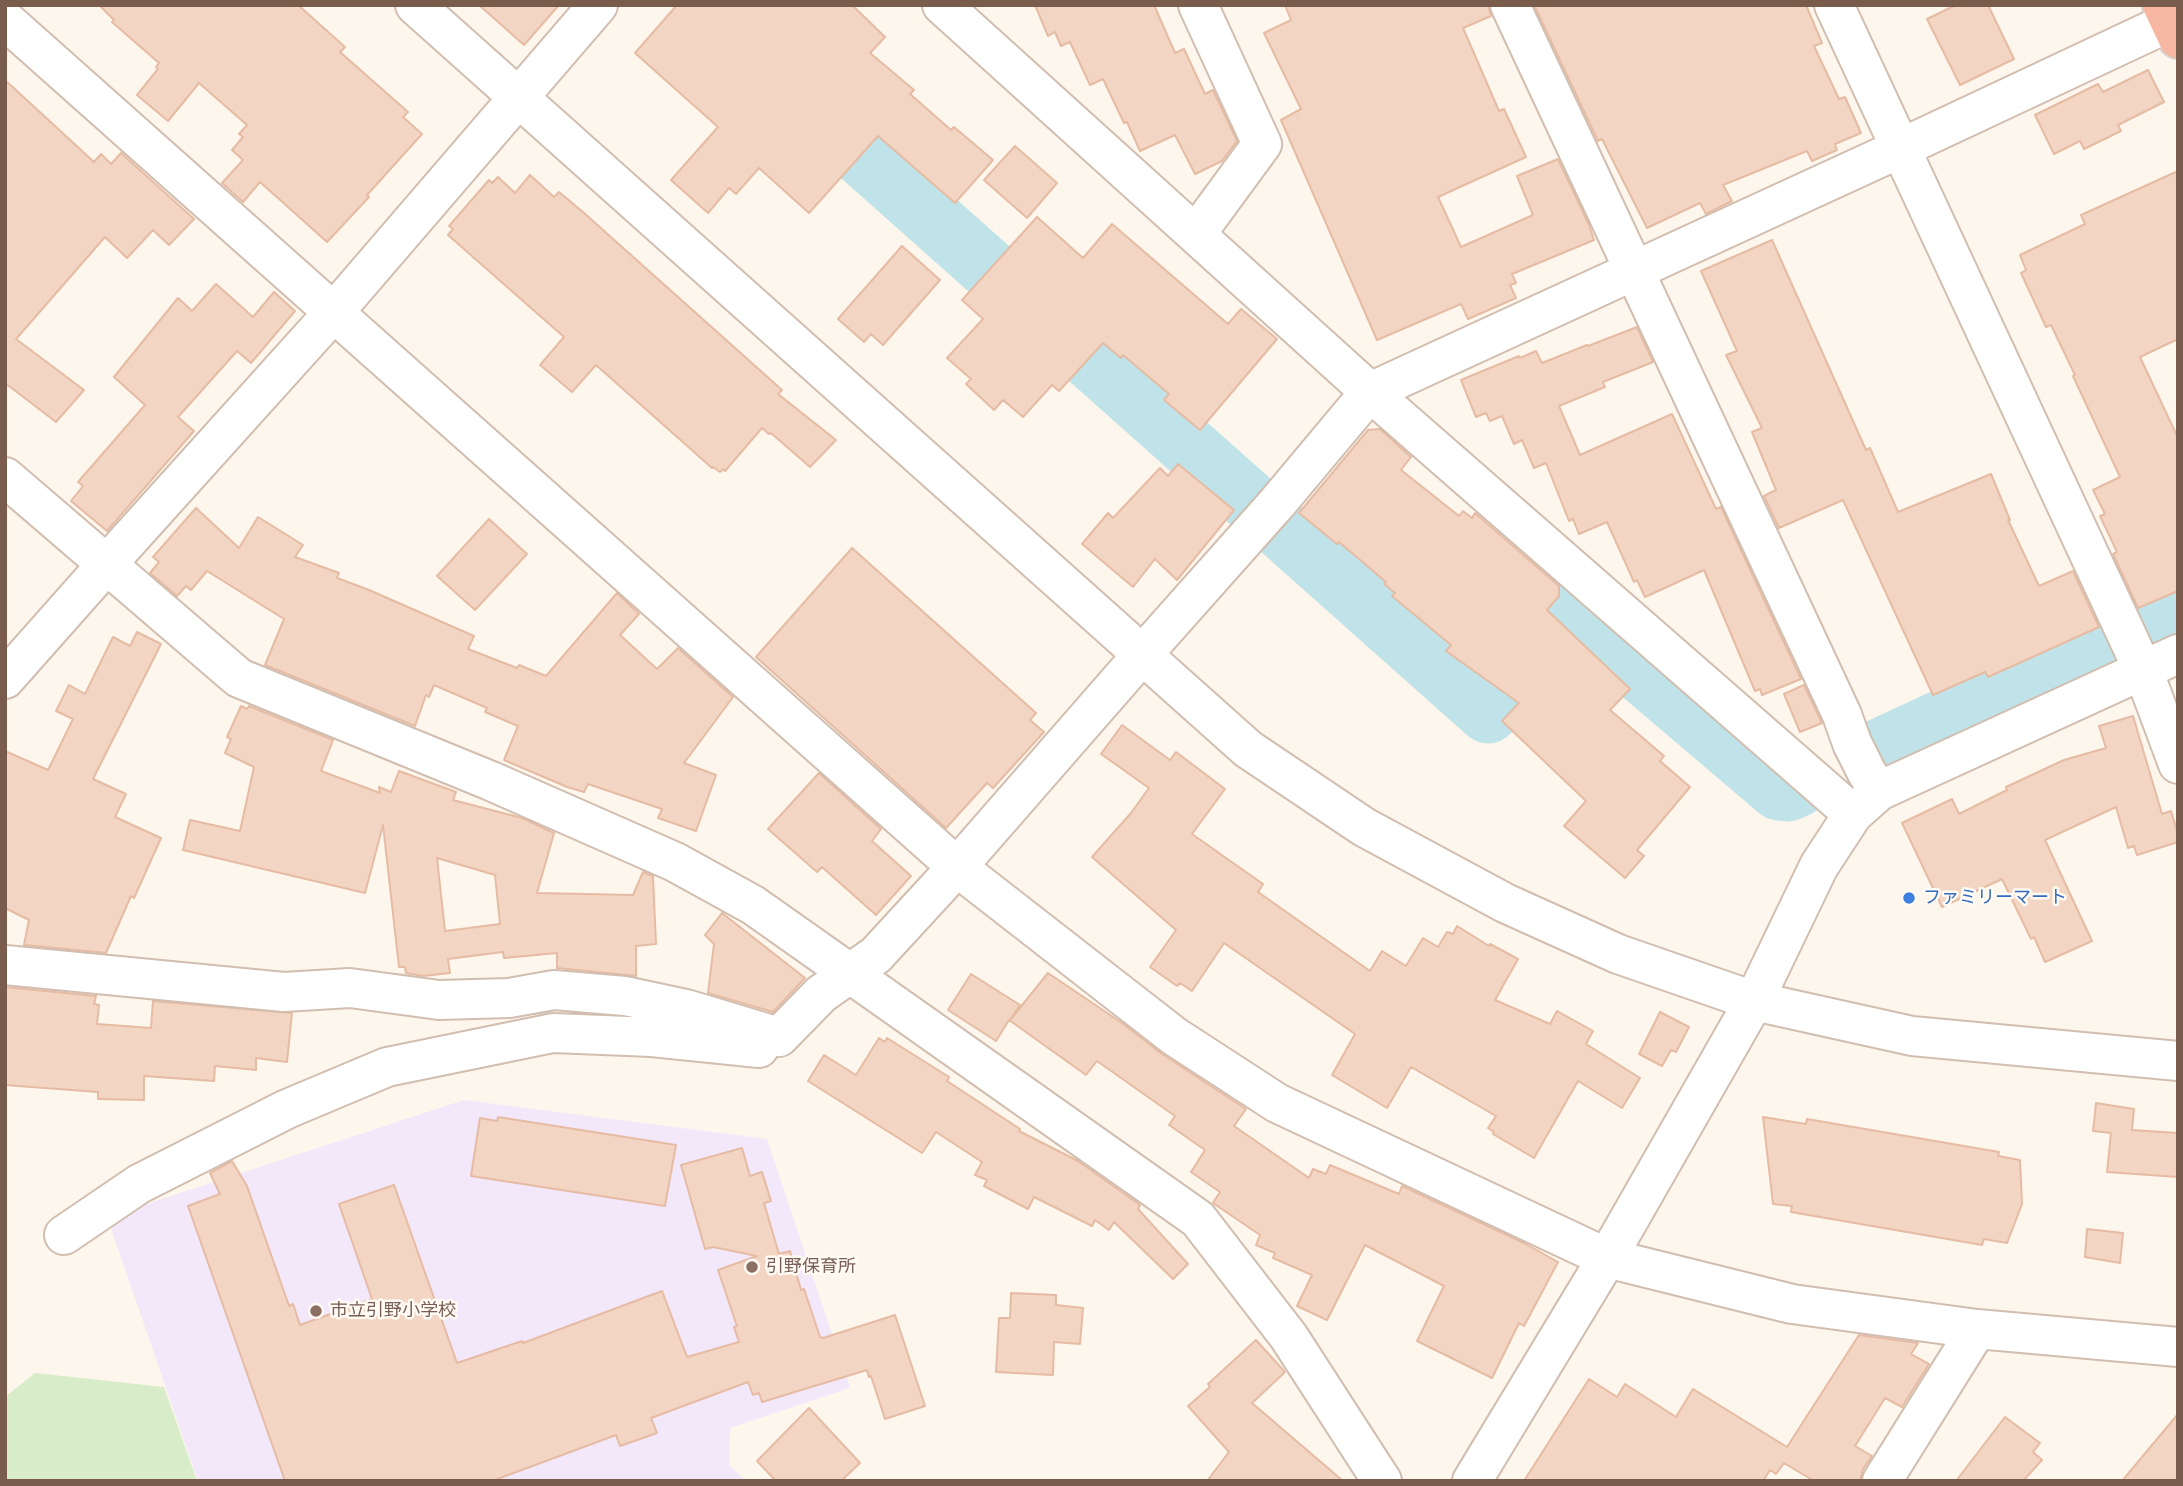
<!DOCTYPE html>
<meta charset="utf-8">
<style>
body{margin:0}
#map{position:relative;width:2183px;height:1486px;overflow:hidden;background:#fdf6ec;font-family:"Noto Sans",sans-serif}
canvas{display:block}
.frame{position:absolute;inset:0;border:7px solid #7a5c4d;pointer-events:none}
</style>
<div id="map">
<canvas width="2183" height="1486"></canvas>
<div class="frame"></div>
</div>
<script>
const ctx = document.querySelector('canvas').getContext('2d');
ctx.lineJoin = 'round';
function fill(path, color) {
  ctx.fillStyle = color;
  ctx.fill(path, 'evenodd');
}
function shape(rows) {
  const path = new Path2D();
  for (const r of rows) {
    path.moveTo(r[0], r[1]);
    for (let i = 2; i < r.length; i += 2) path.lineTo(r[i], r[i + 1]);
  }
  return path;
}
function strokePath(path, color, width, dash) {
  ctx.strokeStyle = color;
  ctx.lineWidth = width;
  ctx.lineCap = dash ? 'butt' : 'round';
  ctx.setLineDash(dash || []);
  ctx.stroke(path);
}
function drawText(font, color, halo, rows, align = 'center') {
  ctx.font = font + ' "Noto Sans","Noto Sans JP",sans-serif';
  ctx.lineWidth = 5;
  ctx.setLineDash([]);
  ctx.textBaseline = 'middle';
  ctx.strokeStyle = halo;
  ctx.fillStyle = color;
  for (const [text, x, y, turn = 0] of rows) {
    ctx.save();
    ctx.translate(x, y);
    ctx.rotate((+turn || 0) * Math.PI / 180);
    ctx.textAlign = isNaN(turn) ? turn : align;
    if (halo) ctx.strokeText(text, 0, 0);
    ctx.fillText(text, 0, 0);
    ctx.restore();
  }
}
const education = shape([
 [464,1100,767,1139,850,1388,730,1428,729,1465,746,1481,198,1481,107,1217]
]);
const green = shape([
 [35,1373,164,1387,197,1481,5,1481,5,1397]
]);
const river = shape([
 [798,99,1488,713,1571,613,1779,790,1788,791,1797,787],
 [1871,753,2178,611]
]);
const building = shape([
 [99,5,298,5,345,47,340,52,408,112,403,117,422,134,367,195,369,197,327,242,260,182,243,202,222,183,243,160,232,150,243,137,239,134,247,125,199,83,168,121,137,95,158,69,156,67,159,63,112,22,114,20,99,5],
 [479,5,559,5,524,45,479,5],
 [677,5,852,5,885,37,870,53,914,90,910,94,951,130,954,127,993,160,955,203,878,136,809,213,759,168,736,194,729,188,708,213,671,180,718,127,635,53,677,5],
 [1035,5,1154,5,1175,53,1184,49,1205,94,1213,90,1237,141,1222,161,1195,174,1175,135,1140,151,1127,122,1124,123,1103,79,1090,85,1070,42,1061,46,1055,32,1048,36,1035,5],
 [1285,5,1488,5,1491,16,1463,28,1499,111,1504,109,1526,157,1438,197,1461,247,1533,215,1517,176,1558,159,1589,225,1594,240,1512,274,1516,283,1510,285,1516,298,1468,319,1461,304,1377,340,1281,120,1301,109,1264,33,1291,20,1285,5],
 [1534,5,1806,5,1822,43,1814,46,1839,99,1845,97,1861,133,1835,144,1837,150,1812,161,1807,151,1723,185,1732,201,1706,214,1700,203,1647,228,1602,139,1598,141,1534,5],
 [1956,5,1988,5,2014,59,1960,85,1927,19,1956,5],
 [2148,70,2164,102,2118,125,2121,131,2084,149,2080,141,2054,154,2035,115,2098,84,2103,92,2148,70],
 [5,80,94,162,101,154,111,164,121,153,194,219,169,245,153,230,127,258,105,237,16,339,84,390,56,422,5,383,5,80],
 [1015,146,1057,183,1027,218,984,180,1015,146],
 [2178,171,2178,339,2140,357,2178,438,2178,591,2138,608,2113,554,2117,552,2100,516,2105,514,2093,490,2120,477,2073,376,2075,375,2051,325,2046,327,2021,273,2026,270,2020,255,2085,224,2081,215,2178,171],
 [530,175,554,197,559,192,584,213,782,390,778,394,836,440,810,467,771,433,769,434,762,428,725,471,723,469,720,472,713,467,712,468,596,365,572,392,540,365,564,337,448,235,453,229,449,226,489,180,492,183,498,177,515,193,530,175],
 [1037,217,1083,258,1112,224,1228,324,1241,309,1277,339,1200,430,1164,400,1169,394,1123,355,1121,358,1103,343,1059,391,1052,385,1023,417,1003,400,994,410,966,384,971,379,947,358,983,319,962,300,1037,217],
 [1772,240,1866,450,1870,448,1898,512,1991,474,2010,520,2008,520,2039,586,2073,571,2099,627,1988,677,1985,672,1933,695,1843,500,1779,528,1764,496,1776,490,1752,432,1762,428,1726,355,1737,351,1701,271,1772,240],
 [902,246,940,280,883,345,871,334,864,342,838,319,902,246],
 [216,284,253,317,274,292,295,311,251,363,237,351,178,417,194,431,107,531,71,501,83,486,78,482,145,405,114,377,178,298,192,311,216,284],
 [1637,327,1653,362,1603,382,1605,387,1559,406,1580,455,1672,414,1716,509,1721,507,1801,679,1762,695,1760,689,1755,691,1704,570,1645,597,1637,580,1634,582,1607,522,1579,534,1573,519,1569,521,1546,463,1534,468,1522,440,1514,444,1502,416,1490,421,1486,413,1476,417,1461,380,1519,356,1520,358,1536,351,1542,363,1587,345,1588,346,1637,327],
 [1380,429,1411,457,1401,470,1459,516,1463,511,1472,518,1475,513,1559,586,1559,596,1547,610,1630,689,1610,710,1664,756,1660,761,1690,787,1637,850,1644,856,1625,878,1564,826,1586,801,1502,721,1519,703,1446,651,1451,645,1392,596,1395,593,1384,584,1386,582,1339,542,1337,544,1299,513,1368,430,1380,429],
 [1178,464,1234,510,1177,580,1155,559,1133,587,1082,544,1108,513,1113,518,1160,468,1168,476,1178,464],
 [196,508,239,548,258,517,303,545,295,557,339,573,337,578,369,590,474,636,468,649,517,668,519,665,546,676,617,593,639,614,620,635,657,669,678,648,733,697,684,763,716,775,696,831,658,818,662,809,588,784,584,792,567,787,504,760,518,726,485,712,487,708,434,685,429,697,426,695,415,726,265,665,284,619,207,571,191,590,186,586,177,596,150,573,159,562,153,557,196,508],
 [489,519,527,554,475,610,437,576,489,519],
 [852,548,1036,713,1030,720,1044,732,993,788,987,783,946,828,756,657,852,548],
 [137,632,161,644,93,779,126,794,115,817,161,838,134,898,131,896,106,953,24,945,29,920,5,908,5,751,48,770,73,719,56,711,69,685,85,694,113,637,130,646,137,632],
 [1804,685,1822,723,1800,732,1784,694,1804,685],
 [241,706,247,709,249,706,333,740,321,771,380,793,379,787,391,792,399,771,456,792,453,800,522,818,554,833,537,893,633,895,643,872,653,876,656,944,636,946,636,976,557,968,557,953,504,958,503,952,448,959,450,973,423,976,406,973,405,967,399,967,383,825,365,893,183,850,190,820,240,831,254,767,225,753,231,739,227,737,241,706],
 [437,858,495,875,500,924,445,931,437,858],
 [2133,716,2162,814,2171,811,2178,834,2178,842,2137,855,2134,846,2128,848,2116,807,2045,840,2092,941,2045,962,2034,937,2031,939,2002,879,1942,907,1902,823,1952,799,1959,814,2007,790,2006,787,2064,760,2106,748,2099,726,2133,716],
 [1122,725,1170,760,1176,752,1225,789,1192,834,1263,884,1258,892,1370,971,1382,951,1406,966,1423,938,1438,947,1447,932,1453,934,1457,926,1489,946,1490,944,1518,959,1495,1000,1550,1024,1557,1011,1593,1031,1586,1044,1640,1078,1622,1108,1578,1081,1534,1158,1493,1134,1494,1132,1488,1128,1496,1116,1411,1067,1387,1108,1332,1075,1355,1034,1224,943,1192,991,1180,983,1177,986,1150,967,1176,930,1092,857,1131,813,1149,788,1101,754,1122,725],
 [819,773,881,829,872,841,911,876,876,915,822,867,817,872,768,829,819,773],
 [722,913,805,978,773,1012,708,993,714,944,705,935,722,913],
 [1048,973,1122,1023,1162,1054,1246,1109,1234,1126,1309,1178,1313,1169,1326,1174,1330,1165,1399,1194,1402,1186,1524,1243,1558,1262,1524,1326,1519,1323,1492,1378,1417,1341,1444,1286,1365,1245,1327,1320,1297,1306,1312,1275,1273,1258,1275,1253,1256,1245,1260,1235,1213,1203,1220,1192,1191,1172,1205,1150,1169,1125,1175,1116,1097,1061,1086,1075,1009,1020,996,1041,948,1010,971,974,1020,1005,1010,1020,1048,973],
 [5,987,96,996,94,1004,99,1005,97,1024,151,1028,153,1001,292,1013,287,1062,256,1058,256,1070,215,1066,214,1081,144,1076,144,1100,98,1099,98,1092,5,1085,5,987],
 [1660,1012,1689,1027,1676,1052,1671,1050,1662,1066,1639,1054,1660,1012],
 [879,1038,885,1042,887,1038,949,1077,947,1081,1020,1129,1019,1131,1078,1161,1140,1205,1138,1209,1188,1264,1173,1279,1114,1222,1109,1230,1095,1220,1092,1226,1034,1197,1028,1209,984,1186,987,1180,975,1175,982,1162,936,1132,922,1153,808,1081,824,1055,856,1075,879,1038],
 [2096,1103,2134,1109,2132,1130,2178,1133,2178,1177,2107,1172,2111,1133,2093,1131,2096,1103],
 [498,1117,676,1145,665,1206,471,1176,480,1118,497,1121,498,1117],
 [1763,1117,1806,1124,1807,1119,1999,1152,1998,1156,2020,1160,2022,1204,2007,1243,1984,1239,1982,1245,1791,1212,1792,1206,1773,1204,1763,1117],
 [742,1148,750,1176,762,1172,771,1201,764,1203,779,1254,790,1251,801,1290,804,1289,820,1337,823,1338,895,1315,925,1406,885,1419,871,1376,869,1377,867,1370,762,1402,759,1393,753,1395,748,1382,651,1418,657,1433,620,1446,616,1435,492,1481,285,1481,188,1206,220,1194,210,1173,232,1161,247,1186,289,1306,293,1304,300,1325,372,1299,339,1204,394,1185,457,1363,522,1341,523,1343,662,1291,687,1357,739,1342,734,1327,737,1326,718,1270,757,1256,713,1247,705,1249,681,1165,742,1148],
 [2087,1229,2123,1233,2120,1263,2085,1257,2087,1229],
 [1011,1293,1056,1295,1056,1305,1083,1308,1080,1344,1054,1342,1053,1375,996,1372,999,1318,1010,1318,1011,1293],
 [1859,1335,1918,1343,1911,1354,1929,1364,1902,1407,1885,1398,1855,1446,1872,1456,1863,1469,1860,1481,1814,1481,1784,1463,1776,1474,1770,1470,1763,1481,1524,1481,1589,1379,1617,1397,1625,1384,1676,1417,1693,1389,1787,1447,1859,1335],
 [1256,1340,1285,1372,1252,1403,1343,1481,1207,1481,1229,1452,1188,1406,1210,1387,1208,1384,1256,1340],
 [809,1408,860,1463,841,1481,776,1481,757,1461,809,1408],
 [2178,1414,2178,1481,2122,1481,2178,1414],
 [2005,1417,2040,1443,2033,1452,2042,1460,2023,1481,1956,1481,2005,1417]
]);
const minor = shape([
 [415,5,1248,749,1364,827,1505,903,1618,954,1754,1001,1912,1036,2178,1061],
 [942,5,1370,392,1853,814],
 [1510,5,1842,715,1852,743,1867,773,1879,791],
 [1834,5,2143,670,2178,764],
 [5,20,957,867,1174,1036,1277,1103,1607,1258,1792,1304,1977,1329,2178,1347],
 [1196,234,1262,144,1198,5],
 [5,477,239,678,491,781,675,862,753,905,1198,1219,1289,1337,1382,1481],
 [5,679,106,565,334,312,598,5],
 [5,965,284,992,350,988,439,1000,509,998,554,990,625,996,686,1009,779,1037,821,994,876,955,957,867,1142,655,1278,502,1370,392,1901,148,2178,18],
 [64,1235,139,1184,287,1109,387,1067,553,1033,652,1037,759,1048],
 [1472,1481,1607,1258,1754,1001,1819,866,1853,814,1879,791,2178,654],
 [1882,1481,1977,1329]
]);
const highway = shape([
 [2162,5,2178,39]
]);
const markers = [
 [1909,898,7,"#3f7fe0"],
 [752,1267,7,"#8d6e63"],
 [316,1311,7,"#8d6e63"]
];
const shopNames = [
 ["ファミリーマート",1923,898]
];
const educationNames = [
 ["引野保育所",766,1267],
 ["市立引野小学校",330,1311]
];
fill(education, '#f3e8fa');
fill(green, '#d8ecc9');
strokePath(river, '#bfe3e8', 61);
fill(building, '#f3d5c3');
strokePath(building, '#e6bba3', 2);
strokePath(minor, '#d1beb0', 42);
strokePath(highway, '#dad1cd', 42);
strokePath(minor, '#fff', 38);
strokePath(highway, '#f7b7a3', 38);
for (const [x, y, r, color] of markers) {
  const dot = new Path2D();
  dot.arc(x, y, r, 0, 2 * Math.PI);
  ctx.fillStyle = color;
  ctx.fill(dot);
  strokePath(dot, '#fffaf3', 2.5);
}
drawText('18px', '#366cbe', '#fffaf3', shopNames, 'left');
drawText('18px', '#785e54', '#fffaf3', educationNames, 'left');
</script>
